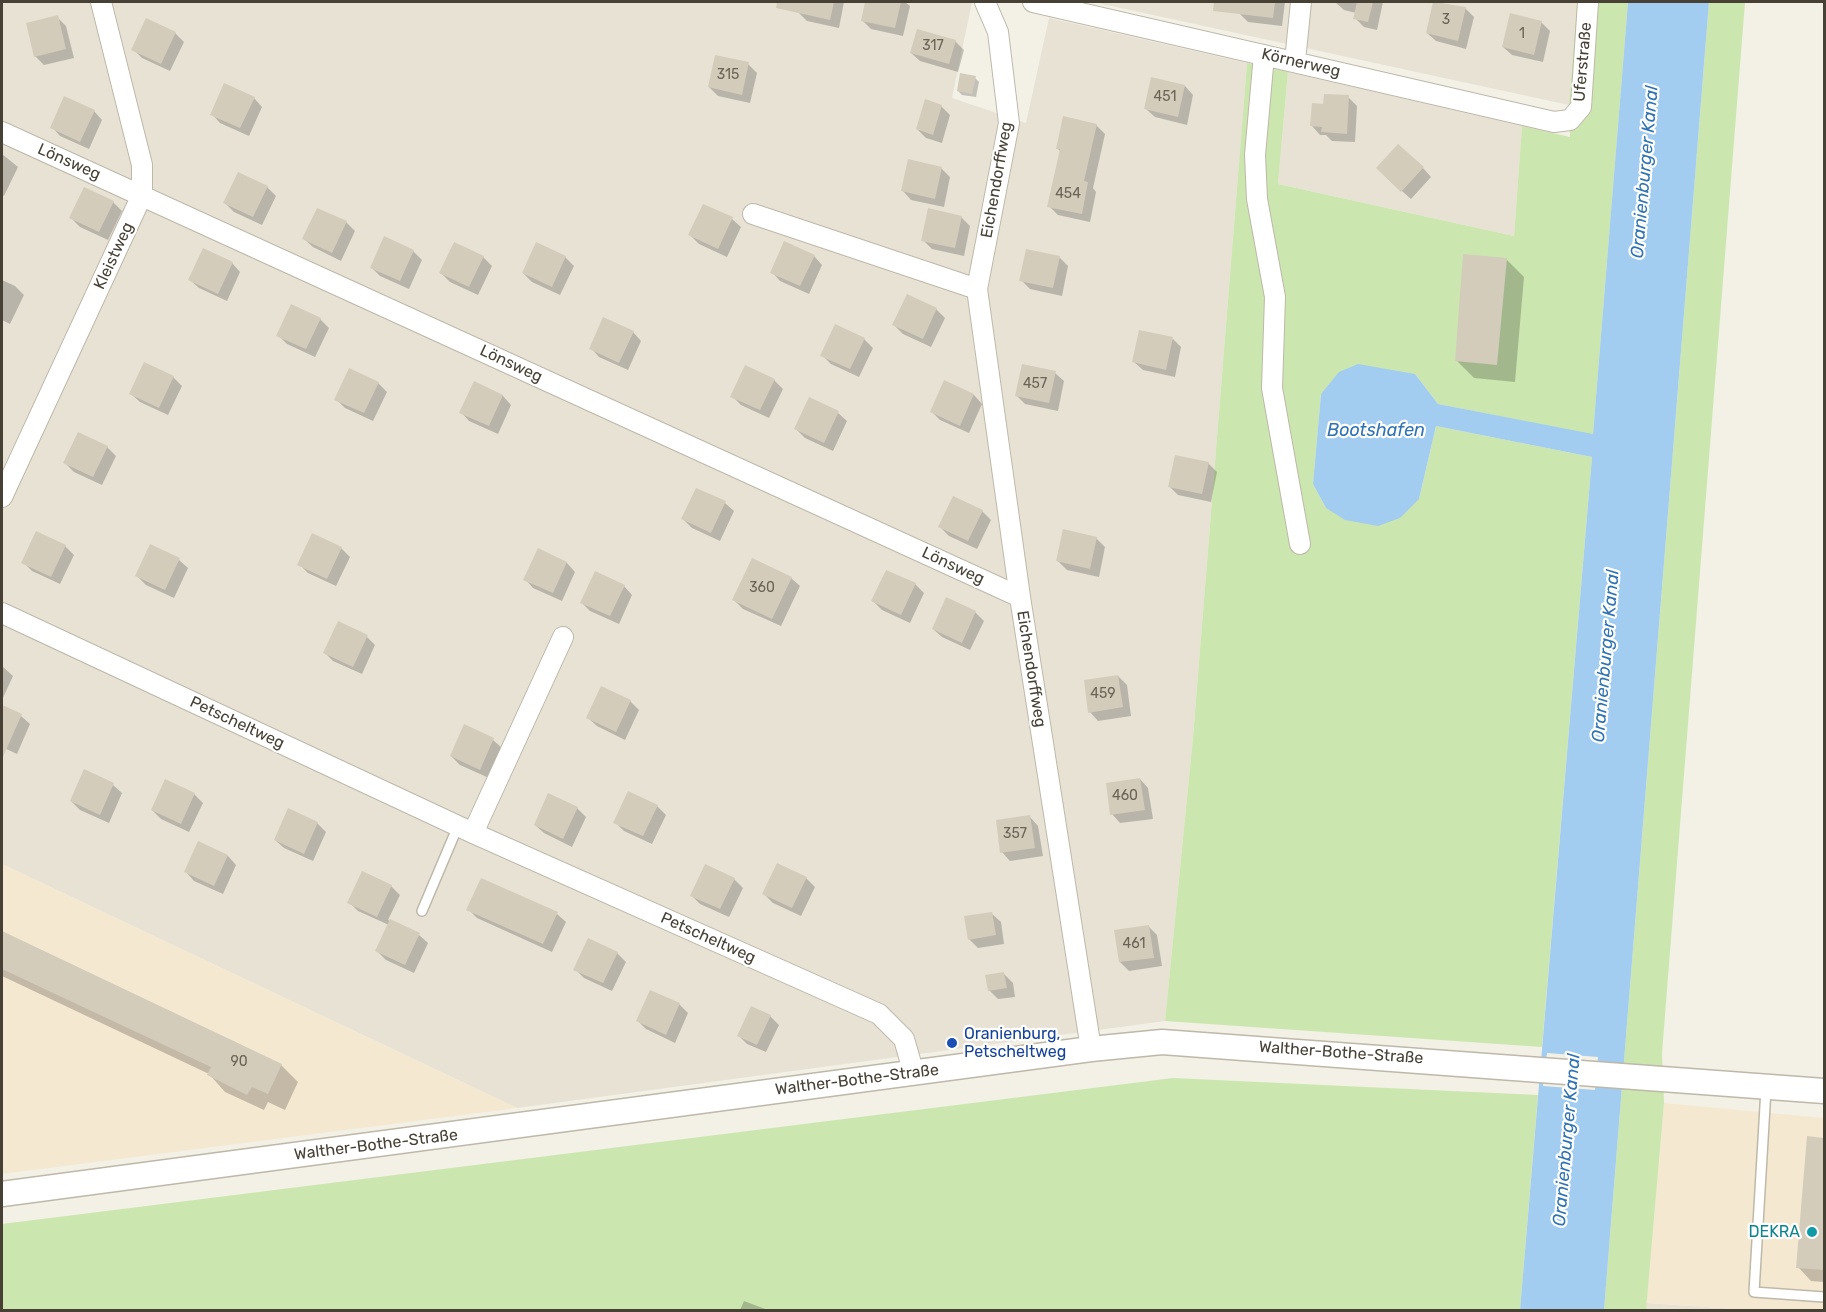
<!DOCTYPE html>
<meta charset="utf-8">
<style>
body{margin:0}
#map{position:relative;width:1826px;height:1312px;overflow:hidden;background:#f3f0e6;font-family:Rubik,sans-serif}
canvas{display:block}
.frame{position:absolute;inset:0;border:3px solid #464035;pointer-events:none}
</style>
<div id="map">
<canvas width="1826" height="1312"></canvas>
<div class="frame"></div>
</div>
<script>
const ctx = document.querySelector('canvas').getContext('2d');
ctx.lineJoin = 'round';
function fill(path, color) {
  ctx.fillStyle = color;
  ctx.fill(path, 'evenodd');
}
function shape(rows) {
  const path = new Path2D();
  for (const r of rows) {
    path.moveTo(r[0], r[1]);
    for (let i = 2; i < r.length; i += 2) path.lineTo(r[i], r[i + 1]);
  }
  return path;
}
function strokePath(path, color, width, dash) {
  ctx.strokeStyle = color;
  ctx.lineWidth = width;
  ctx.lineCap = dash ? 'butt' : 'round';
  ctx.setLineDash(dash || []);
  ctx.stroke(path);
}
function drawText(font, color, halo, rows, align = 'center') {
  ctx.font = font + ' Rubik,sans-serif';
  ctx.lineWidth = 4.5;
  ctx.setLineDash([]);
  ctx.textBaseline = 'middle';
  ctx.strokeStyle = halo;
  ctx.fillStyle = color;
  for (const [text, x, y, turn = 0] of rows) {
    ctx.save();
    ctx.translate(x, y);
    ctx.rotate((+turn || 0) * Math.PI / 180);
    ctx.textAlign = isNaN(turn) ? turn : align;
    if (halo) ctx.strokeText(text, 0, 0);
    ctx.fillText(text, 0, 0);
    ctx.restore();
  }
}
const residential = shape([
 [2,2,972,2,952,98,1026,123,1049,18,1247,63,1193,737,1165,1021,517,1108,2,864],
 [1093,2,1577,2,1569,105],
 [1288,72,1522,126,1514,236,1278,184],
 [1646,1303,1752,1310,1646,1310]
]);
const commercial = shape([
 [2,864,517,1108,2,1174],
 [1664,1103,1824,1118,1824,1310,1752,1310,1646,1303]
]);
const green = shape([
 [1577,2,1628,2,1593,435,1438,404,1415,374,1321,394,1313,484,1326,508,1419,499,1436,426,1592,457,1542,1047,1165,1021,1193,737,1247,63,1288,72,1278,184,1514,236,1522,126,1570,137,1569,105],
 [1709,2,1745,2,1662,1053,1664,1103,1646,1310,1604,1310],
 [1173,1078,1538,1095,1520,1310,2,1310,2,1224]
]);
const water = shape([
 [1628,2,1709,2,1604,1310,1520,1310,1592,457,1436,426,1419,499,1400,518,1378,526,1345,520,1326,508,1313,484,1321,394,1339,372,1358,364,1415,374,1438,404,1593,434]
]);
const pier = shape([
 [1547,1053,1598,1057,1595,1090,1543,1086]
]);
const shadow = shape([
 [800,2,844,2,839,28,807,21,798,12],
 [867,2,905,2,910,6,903,36,871,29,863,21],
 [1241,2,1285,2,1282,26,1248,22,1239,13],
 [1335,2,1383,2,1377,30,1364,27,1355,18,1356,13,1344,10],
 [1435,2,1465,8,1474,17,1466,49,1436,41,1427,33],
 [57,17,66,26,74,58,44,65,35,56],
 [1541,22,1550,31,1543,62,1512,55,1503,47],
 [175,33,184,42,170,71,142,58,133,49],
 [955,41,964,50,958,72,920,61,911,53],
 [748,64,757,73,750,103,718,96,709,87],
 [975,78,979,82,976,97,962,95,958,91],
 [1185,86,1193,95,1187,125,1155,117,1146,109],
 [1348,97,1357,106,1355,142,1332,141,1326,135,1320,135,1312,126,1324,105],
 [254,98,262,107,249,136,220,123,212,114],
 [941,106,950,115,942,143,926,138,917,129],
 [94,111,102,120,89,149,60,136,52,127],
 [1096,125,1105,134,1093,188,1096,192,1090,222,1058,215,1049,206,1061,152,1057,148],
 [2,154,18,167,4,196,2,195],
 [941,168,950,177,944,207,911,200,903,191],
 [1423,168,1431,177,1411,199,1386,177],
 [267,187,276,196,262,225,234,212,225,203],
 [113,202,122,211,108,240,80,227,71,218],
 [961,217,970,226,964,256,932,249,923,240],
 [732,219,741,227,727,257,699,244,690,235],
 [346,222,355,231,341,261,313,247,304,239],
 [1027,250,1060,258,1068,266,1062,296,1030,289,1021,280],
 [413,251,422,260,409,289,380,276,371,267],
 [814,256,822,265,809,294,780,281,772,272],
 [483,257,492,266,478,295,450,282,441,273],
 [565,257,574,266,560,295,532,282,523,273],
 [1506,259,1524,277,1515,382,1474,378,1456,360],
 [232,263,240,272,227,301,199,288,190,280],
 [2,280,15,286,24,295,10,324,2,320],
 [936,309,945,318,931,347,903,334,894,325],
 [320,319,329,328,315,357,287,344,278,335],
 [633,332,641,341,628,370,599,357,591,348],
 [864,339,873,348,859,377,831,364,822,355],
 [1173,339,1181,347,1175,377,1143,370,1134,362],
 [1055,373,1064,381,1058,411,1025,404,1017,396],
 [173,377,182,386,168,415,140,402,131,394],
 [774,380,783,389,769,418,741,405,732,396],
 [945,382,974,395,982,404,969,433,940,420,932,412],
 [378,383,387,392,373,421,345,408,336,399],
 [474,383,503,396,511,405,498,434,469,421,461,412],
 [838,413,847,421,833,451,805,438,796,429],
 [107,447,116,456,102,485,74,472,65,463],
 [1208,463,1217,472,1211,502,1178,495,1169,486],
 [725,503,734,511,720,541,692,528,683,519],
 [982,511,991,520,977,549,949,536,940,527],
 [1096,538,1105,547,1099,577,1067,570,1058,561],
 [65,546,74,555,60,584,32,571,23,562],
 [341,548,350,557,336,586,308,573,299,564],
 [538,550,567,563,575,572,562,601,533,588,525,579],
 [179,560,188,568,174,598,146,585,137,576],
 [791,578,800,586,781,626,743,609,734,600],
 [915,584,924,593,910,623,882,610,873,601],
 [624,586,632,595,619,624,590,611,582,603],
 [975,612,984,621,970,650,942,637,933,629],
 [367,637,375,645,362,674,333,661,325,653],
 [2,666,13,676,2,700],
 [1118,676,1127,685,1131,716,1098,721,1090,712],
 [630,701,639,710,625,740,597,726,588,718],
 [2,706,21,716,30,724,17,754,2,747],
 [465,726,493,740,502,748,489,778,460,765,451,756],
 [85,771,113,785,122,793,109,823,80,810,71,801],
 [1140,779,1148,788,1153,819,1120,823,1112,814],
 [194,794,203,803,189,832,161,819,152,810],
 [657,806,666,815,652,844,624,831,615,822],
 [577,808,586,817,572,847,544,833,535,825],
 [1030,817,1038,826,1043,856,1010,861,1002,852],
 [317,823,326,832,313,861,284,848,275,840],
 [199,843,228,856,236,865,223,894,194,881,186,872],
 [806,878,815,887,801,916,773,903,764,894],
 [734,879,743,888,729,917,700,904,692,896],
 [391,886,400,895,388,920,419,935,428,943,414,973,386,960,377,951,389,925,358,911,349,902],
 [468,909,557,914,566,922,552,952,477,918],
 [992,914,1001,922,1004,944,978,948,969,939],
 [1149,927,1157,935,1162,966,1129,971,1120,962],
 [2,933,281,1065,298,1082,285,1110,268,1102,264,1110,225,1092,209,1074,2,976],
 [617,953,626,962,612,991,584,978,575,969],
 [1004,974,1013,983,1015,997,998,999,989,990],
 [651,992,679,1004,688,1013,675,1043,646,1029,638,1021],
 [770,1016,779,1025,766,1052,747,1044,739,1036],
 [1809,1138,1824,1139,1824,1282,1811,1281,1798,1267],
 [744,1301,768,1310,740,1310]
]);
const building = shape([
 [777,2,834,2,830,20,776,8],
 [865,2,901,2,895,28,861,21],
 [1214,2,1275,2,1273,18,1213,11],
 [1357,2,1373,2,1368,22,1353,19],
 [1433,2,1466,7,1458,41,1426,33],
 [1510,13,1542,21,1534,55,1502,47],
 [58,15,66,49,34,57,26,23],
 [146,18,176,32,161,64,131,50],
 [917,29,956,40,949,64,910,53],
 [715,55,749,62,742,95,708,87],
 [960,73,976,76,972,94,957,91],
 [1151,77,1185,85,1178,117,1144,109],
 [224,83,255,97,240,128,210,115],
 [1324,94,1349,95,1347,134,1321,132,1322,127,1310,126,1312,103,1323,104],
 [64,96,95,110,80,142,50,128],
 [925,99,942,105,933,135,916,129],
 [1063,116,1097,124,1084,181,1088,182,1082,214,1047,207,1060,149,1056,149],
 [1398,144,1424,167,1401,192,1376,168],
 [908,159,942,167,935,199,901,191],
 [238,172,268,186,253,217,223,203],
 [84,187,114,201,99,232,69,218],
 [703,204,733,217,718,249,688,235],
 [317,208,347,221,332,253,302,239],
 [928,208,962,216,955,248,921,241],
 [384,236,414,250,400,281,370,268],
 [784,241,815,255,800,286,770,273],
 [454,242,484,256,469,287,439,273],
 [536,242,566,256,552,287,522,273],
 [203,248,233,262,218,294,188,280],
 [1026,249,1060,256,1053,288,1019,281],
 [1463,254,1507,258,1497,365,1455,361],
 [907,294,937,308,923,339,892,325],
 [291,304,321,318,306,349,276,336],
 [603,317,634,331,619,363,589,349],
 [835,324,865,338,850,369,820,356],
 [1139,330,1173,337,1166,370,1132,362],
 [144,362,174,376,159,408,129,394],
 [1022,364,1056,371,1049,403,1015,396],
 [745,365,775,379,760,410,730,397],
 [349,368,379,382,364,413,334,400],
 [944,380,974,394,960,426,930,412],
 [474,381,503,395,489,426,459,413],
 [809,397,839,411,824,443,794,429],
 [78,432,108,446,93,477,63,463],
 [1175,455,1209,462,1202,494,1168,487],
 [696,488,726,501,711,533,681,519],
 [953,496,983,510,968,541,938,527],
 [1063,529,1097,537,1090,569,1056,561],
 [36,531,66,545,51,577,21,563],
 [312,533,342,547,327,579,297,565],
 [150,544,180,558,165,590,135,576],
 [538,548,567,562,553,593,523,580],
 [752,558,792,577,772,619,732,600],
 [886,570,916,583,901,615,871,601],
 [595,571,625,585,610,616,580,603],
 [946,597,976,611,962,643,932,629],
 [338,621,368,635,353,667,323,653],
 [1118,675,1123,707,1088,713,1084,680],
 [601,686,631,700,616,732,586,718],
 [2,705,22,714,2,759],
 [464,724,494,738,480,770,450,756],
 [84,769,114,783,100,815,70,801],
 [1140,778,1145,810,1110,815,1106,783],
 [165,779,195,793,181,824,151,810],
 [628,791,658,805,643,836,613,823],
 [548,793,578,807,563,839,534,825],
 [288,808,318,822,304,854,274,840],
 [1030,815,1035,848,1000,853,996,820],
 [198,841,228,855,214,886,184,872],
 [777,863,807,877,792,908,762,894],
 [705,864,735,878,720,909,690,896],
 [362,871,392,885,377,917,347,903],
 [481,878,558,912,543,944,466,910],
 [992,912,996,935,968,940,964,916],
 [390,919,420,933,405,965,375,951],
 [1149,925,1154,958,1119,962,1114,930],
 [2,931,282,1064,268,1094,252,1087,247,1095,207,1075,211,1067,2,969],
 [588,938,618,952,603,983,573,970],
 [1004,972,1007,988,988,991,985,975],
 [650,990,680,1003,666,1035,636,1021],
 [751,1006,771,1015,757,1045,737,1036],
 [1807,1136,1824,1138,1824,1270,1796,1268]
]);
const service = shape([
 [422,911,458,826],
 [1766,1089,1754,1292,1824,1297]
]);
const minor = shape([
 [985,2,998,32,1009,123,977,289,1020,597,1091,1049],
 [1033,2,1554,122,1570,120,1581,107,1588,2],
 [1264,55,1255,155,1257,199,1275,297,1272,388,1300,544],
 [1295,61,1301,2],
 [2,132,1020,597],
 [753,214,977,289],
 [2,497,142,195,142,165,101,2],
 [2,613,473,833,879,1014,904,1039,914,1074],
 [473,833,563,637]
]);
const tertiary = shape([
 [2,1194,1091,1049,1162,1042,1824,1091]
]);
const markers = [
 [952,1043,6,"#1a4fb4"],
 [1812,1232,6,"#0f9aa8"]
];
const numberNames = [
 ["3",1446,20],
 ["1",1522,34],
 ["317",933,46],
 ["315",728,75],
 ["451",1165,97],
 ["454",1068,194],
 ["457",1035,384],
 ["360",762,588],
 ["459",1103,694],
 ["460",1125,796],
 ["357",1015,834],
 ["461",1134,944],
 ["90",239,1062]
];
const streetNames = [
 ["Uferstraße",1583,62,-85],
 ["Körnerweg",1301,63,13],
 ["Lönsweg",69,162,24],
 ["Eichendorffweg",997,180,-80],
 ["Kleistweg",114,256,-65],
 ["Lönsweg",511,364,25],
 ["Lönsweg",953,566,25],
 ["Eichendorffweg",1031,669,81],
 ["Petscheltweg",237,723,25],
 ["Petscheltweg",708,938,24],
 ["Walther-Bothe-Straße",1341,1053,4],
 ["Walther-Bothe-Straße",857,1080,-7],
 ["Walther-Bothe-Straße",376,1145,-7]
];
const transitNames = [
 ["Oranienburg,",964,1034],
 ["Petscheltweg",964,1052]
];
const cultureNames = [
 ["DEKRA",1800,1232]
];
const waterNames = [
 ["Oranienburger Kanal",1645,172,-85],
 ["Bootshafen",1376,431],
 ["Oranienburger Kanal",1606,656,-85],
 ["Oranienburger Kanal",1567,1140,-85]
];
fill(residential, '#e7e2d4');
fill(commercial, '#f5e8d1');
fill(green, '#cbe7af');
fill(water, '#a2ccf0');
fill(pier, '#f3f0e6');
fill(shadow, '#0003');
fill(building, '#d4ccbb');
strokePath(service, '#beb8a9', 12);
strokePath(minor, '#beb8a9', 22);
strokePath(tertiary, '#beb8a9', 27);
strokePath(service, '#fff', 9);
strokePath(minor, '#fff', 20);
strokePath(tertiary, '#fff', 24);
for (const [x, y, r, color] of markers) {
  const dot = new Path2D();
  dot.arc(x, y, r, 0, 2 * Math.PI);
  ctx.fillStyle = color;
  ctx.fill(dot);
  strokePath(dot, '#fff', 2);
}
drawText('14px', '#6a6356', null, numberNames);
drawText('16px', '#464035', '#fff', streetNames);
drawText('16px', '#164399', '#fff', transitNames, 'left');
drawText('16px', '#0d838f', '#fff', cultureNames, 'right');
drawText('italic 18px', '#2f73b1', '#fff', waterNames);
</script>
